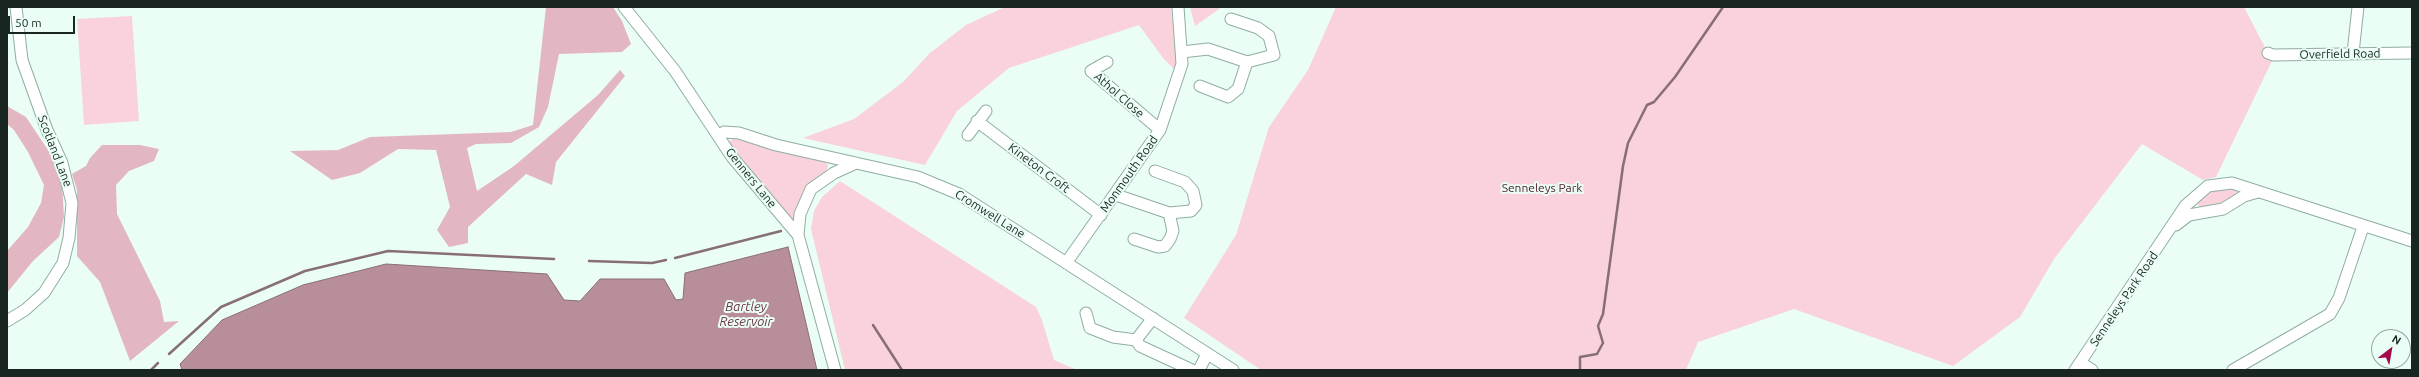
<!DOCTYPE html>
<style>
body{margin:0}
#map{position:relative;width:2419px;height:377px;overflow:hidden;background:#eafef6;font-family:Ubuntu,sans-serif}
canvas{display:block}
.frame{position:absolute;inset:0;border:8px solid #192521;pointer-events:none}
.north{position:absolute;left:2371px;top:329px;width:40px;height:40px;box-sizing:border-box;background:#eafef6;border:1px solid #96a7a1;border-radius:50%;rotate:31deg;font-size:11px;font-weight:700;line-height:16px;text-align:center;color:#192521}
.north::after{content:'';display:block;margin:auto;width:14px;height:18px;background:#a20c4d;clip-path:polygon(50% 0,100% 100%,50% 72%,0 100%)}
.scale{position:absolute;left:8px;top:16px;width:67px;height:18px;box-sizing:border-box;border:2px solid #192521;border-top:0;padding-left:5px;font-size:12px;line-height:14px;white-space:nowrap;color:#192521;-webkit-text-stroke:3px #eafef6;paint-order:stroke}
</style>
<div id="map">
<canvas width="2419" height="377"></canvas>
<div class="frame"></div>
<div class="north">N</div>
<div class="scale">50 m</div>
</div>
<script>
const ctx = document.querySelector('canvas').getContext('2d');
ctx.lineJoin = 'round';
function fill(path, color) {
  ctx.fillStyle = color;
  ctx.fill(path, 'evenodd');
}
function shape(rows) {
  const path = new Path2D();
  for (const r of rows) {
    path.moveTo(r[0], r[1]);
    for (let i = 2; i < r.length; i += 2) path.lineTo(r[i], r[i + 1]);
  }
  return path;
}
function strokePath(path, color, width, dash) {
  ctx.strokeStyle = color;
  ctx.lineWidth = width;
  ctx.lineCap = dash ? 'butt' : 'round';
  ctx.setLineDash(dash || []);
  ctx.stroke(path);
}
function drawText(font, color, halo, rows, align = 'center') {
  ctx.font = font + ' Ubuntu,sans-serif';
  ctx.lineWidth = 4;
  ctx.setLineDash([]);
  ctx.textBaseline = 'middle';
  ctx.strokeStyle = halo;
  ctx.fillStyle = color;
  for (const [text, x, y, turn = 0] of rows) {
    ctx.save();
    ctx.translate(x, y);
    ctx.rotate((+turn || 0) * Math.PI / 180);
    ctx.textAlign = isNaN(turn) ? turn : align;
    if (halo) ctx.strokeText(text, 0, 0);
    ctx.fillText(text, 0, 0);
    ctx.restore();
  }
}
const green = shape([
 [1005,7,1171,7,1177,57,1175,70,1163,58,1139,25,1009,68,957,111,925,165,803,138,854,119,903,82,930,53,966,25],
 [1190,7,1222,7,1195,26],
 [1336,7,2244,7,2272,61,2216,177,2203,180,2142,144,2054,259,2020,317,1953,366,1794,309,1698,342,1686,370,1261,370,1184,318,1236,235,1269,127,1308,70],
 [132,16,139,121,84,125,77,19],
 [735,138,781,152,825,162,828,165,827,170,809,186,792,223,735,153,729,141],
 [840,181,1036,307,1042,320,1054,360,1077,370,845,370,811,229,814,211,822,197],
 [2221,184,2236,189,2237,194,2235,199,2205,209,2198,206,2197,202,2199,197]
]);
const forest = shape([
 [546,7,613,7,622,21,631,44,622,52,559,54,548,107,539,127,511,143,476,144,467,148,477,191,514,166,598,95,620,70,625,76,556,162,552,185,526,174,468,227,468,243,449,247,437,230,450,207,436,150,398,149,360,173,332,180,290,151,338,150,370,137,511,132,533,125],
 [7,106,26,117,50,153,62,183,64,217,59,237,33,261,7,293,7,251,28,227,41,203,44,185,28,152,14,130,7,124],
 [102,145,140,145,159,149,154,161,129,171,116,185,117,214,160,301,164,322,179,321,130,361,100,282,77,256,77,190,72,174,86,166,90,158]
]);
const water = shape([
 [788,247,817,370,182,370,180,364,222,320,303,285,386,264,547,274,564,300,580,301,600,279,664,279,676,300,683,299,685,273,788,247]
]);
const stream = shape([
 [675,258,781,231],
 [589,261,652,263,666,260],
 [873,325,902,370],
 [169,354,221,307,305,271,388,251,554,259],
 [151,370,158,363],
 [1580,370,1580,357,1597,354,1603,343,1598,326,1603,314,1623,166,1628,143,1647,105,1654,102,1675,77,1723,7]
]);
const minor = shape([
 [624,7,675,71,732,157,798,235,835,370],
 [1182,52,1208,49,1247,62],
 [2268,53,2273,55,2412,53],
 [2353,53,2358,7],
 [1107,62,1091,71,1160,130],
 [1200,86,1228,97,1238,89,1247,62,1274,55,1269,36,1258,28,1231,19],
 [977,121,1101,215],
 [968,135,986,111],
 [718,136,724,132,739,133,776,145,918,177,959,194,1233,370],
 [1116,195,1169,213],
 [2176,225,2189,215,2223,209,2244,196,2258,192],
 [798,235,800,214,811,189,834,173,856,163],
 [1134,239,1158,247,1165,246,1170,239,1173,231,1169,213,1191,211,1196,205,1193,191,1185,182,1155,171],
 [1066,263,1160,130,1182,64,1178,7],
 [1086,313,1090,328,1113,337,1136,340],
 [1153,318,1136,340,1140,346,1192,370],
 [7,321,25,310,44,293,63,263,69,238,72,203,62,163,47,130,22,60,16,7],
 [2081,363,2092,370],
 [1199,370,1207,354],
 [2075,370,2185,206,2208,186,2232,183,2412,241],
 [2233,370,2330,314,2339,298,2363,227]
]);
const streetNames = [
 ["Overfield Road",2340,54,-1],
 ["Athol Close",1119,95,41],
 ["Scotland Lane",55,151,69],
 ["Kineton Croft",1039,168,37],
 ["Monmouth Road",1129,174,-55],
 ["Genners Lane",751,178,51],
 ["Cromwell Lane",990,214,32],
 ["Senneleys Park Road",2124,299,-56]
];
const parkNames = [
 ["Senneleys Park",1542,188]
];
const waterNames = [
 ["Bartley",746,307],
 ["Reservoir",746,322]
];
fill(green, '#f9d2db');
fill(forest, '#e2b7c1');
fill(water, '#b88f98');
strokePath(water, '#886f74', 1);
strokePath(stream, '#886f74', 2.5);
strokePath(minor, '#8faea1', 13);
strokePath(minor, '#fff', 11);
drawText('12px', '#192521', '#eafef6', streetNames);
drawText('12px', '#4e192a', '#eafef6', parkNames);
drawText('italic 13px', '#6f3747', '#eafef6', waterNames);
</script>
